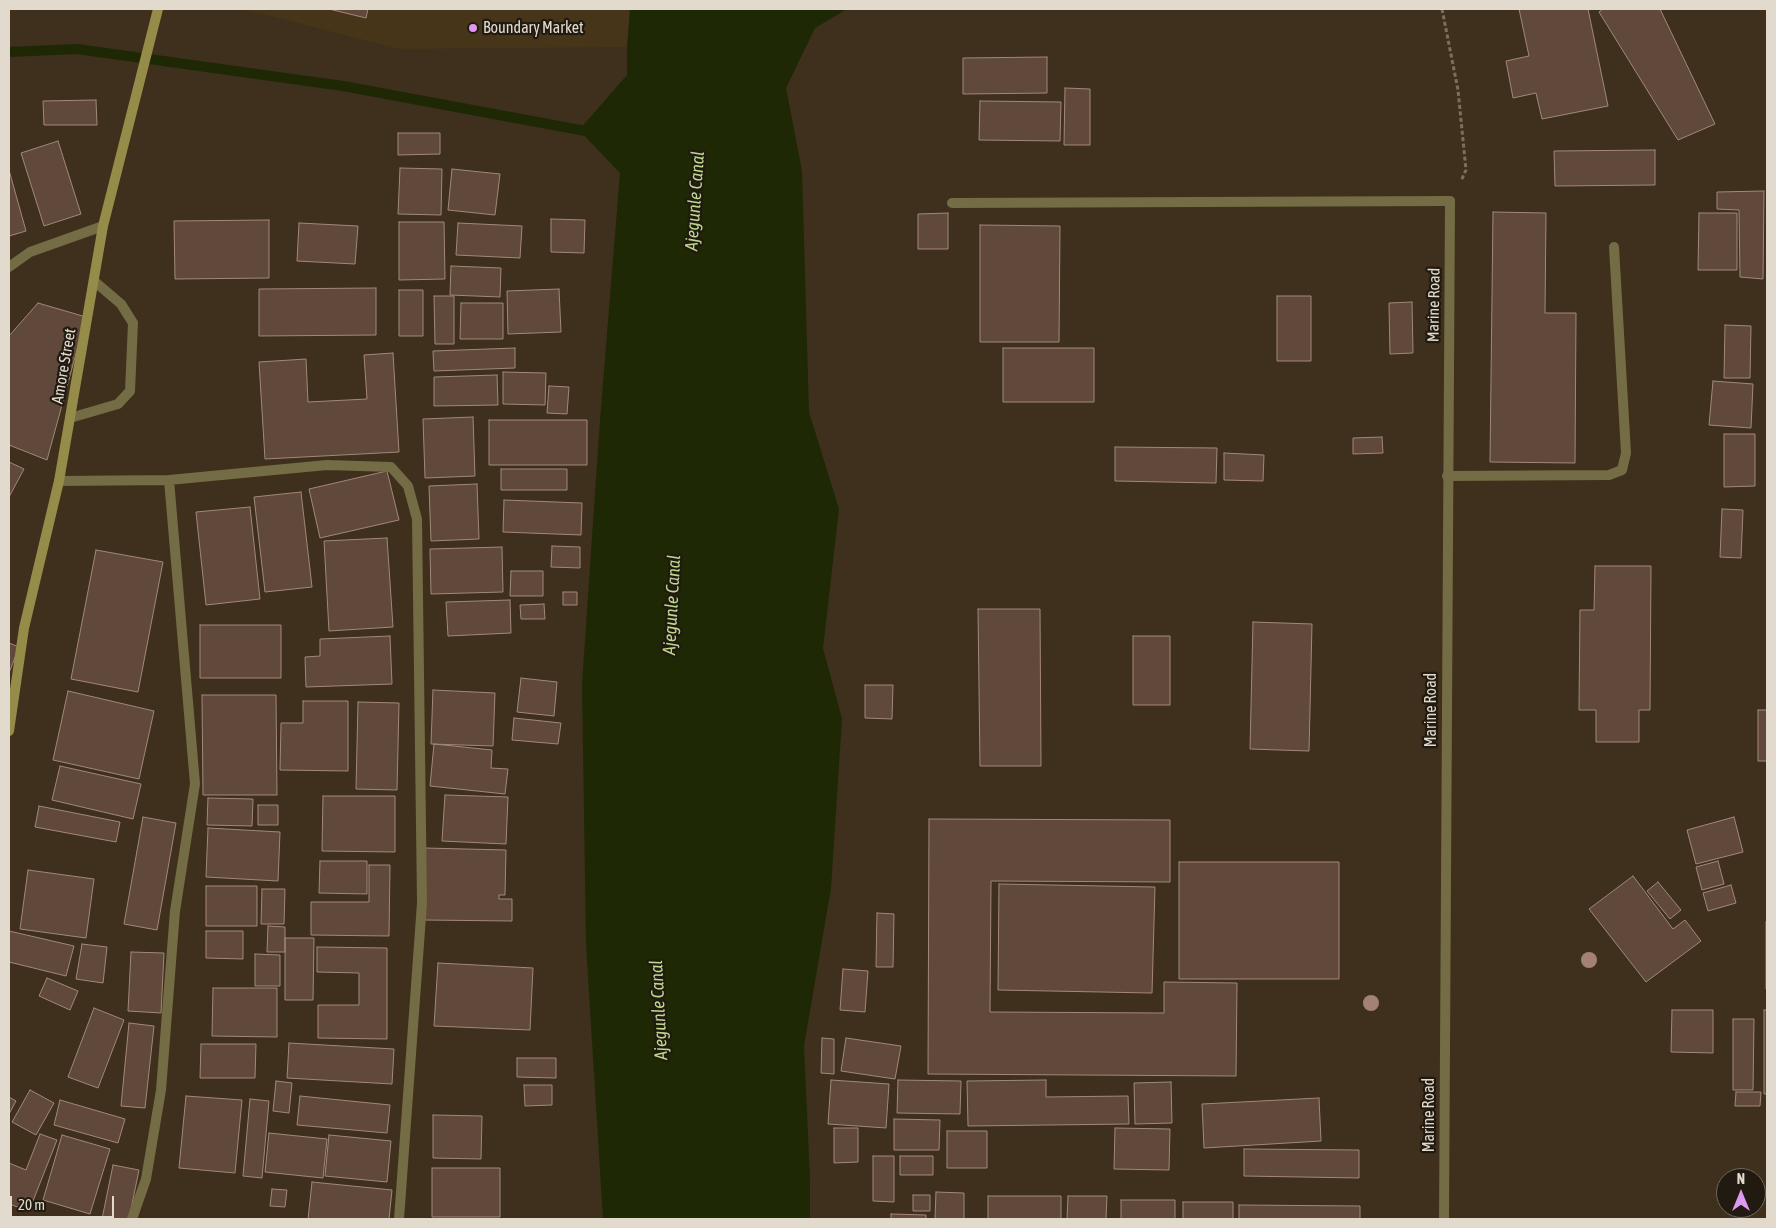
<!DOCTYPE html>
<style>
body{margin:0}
#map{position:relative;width:1776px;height:1228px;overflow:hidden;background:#3e301c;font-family:"Asap Condensed",sans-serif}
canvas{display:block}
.frame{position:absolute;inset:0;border:10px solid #e2dacd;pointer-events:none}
.north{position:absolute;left:1716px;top:1168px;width:50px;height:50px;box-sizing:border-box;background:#201a10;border:1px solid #6e675c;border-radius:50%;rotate:0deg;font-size:14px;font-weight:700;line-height:20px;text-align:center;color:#e2dacd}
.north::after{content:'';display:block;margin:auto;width:18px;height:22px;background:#df98f1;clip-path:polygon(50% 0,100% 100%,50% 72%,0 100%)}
.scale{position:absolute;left:10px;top:1196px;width:104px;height:22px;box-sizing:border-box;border:2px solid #e2dacd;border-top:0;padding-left:6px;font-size:15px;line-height:18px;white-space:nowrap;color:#e2dacd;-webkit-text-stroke:4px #201a10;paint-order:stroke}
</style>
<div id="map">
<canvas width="1776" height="1228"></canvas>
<div class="frame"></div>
<div class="north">N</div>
<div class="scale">20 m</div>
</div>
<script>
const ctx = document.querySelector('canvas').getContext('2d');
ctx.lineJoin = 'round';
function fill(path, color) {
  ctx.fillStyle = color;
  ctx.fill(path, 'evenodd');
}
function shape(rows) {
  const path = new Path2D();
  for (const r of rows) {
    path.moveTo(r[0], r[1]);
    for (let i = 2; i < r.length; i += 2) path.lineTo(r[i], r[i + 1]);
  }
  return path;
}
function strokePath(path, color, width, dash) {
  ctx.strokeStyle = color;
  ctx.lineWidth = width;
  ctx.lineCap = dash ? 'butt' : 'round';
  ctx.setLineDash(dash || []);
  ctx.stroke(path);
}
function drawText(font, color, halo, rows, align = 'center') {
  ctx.font = font + ' "Asap Condensed",sans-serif';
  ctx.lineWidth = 4.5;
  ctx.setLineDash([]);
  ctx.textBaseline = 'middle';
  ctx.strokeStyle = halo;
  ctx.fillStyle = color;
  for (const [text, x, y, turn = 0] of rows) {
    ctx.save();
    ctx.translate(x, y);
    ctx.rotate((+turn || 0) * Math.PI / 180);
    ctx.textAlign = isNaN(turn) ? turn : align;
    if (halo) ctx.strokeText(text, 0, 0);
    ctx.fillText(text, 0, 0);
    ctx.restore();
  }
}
const built = shape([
 [244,9,630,9,627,47,399,49]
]);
const water = shape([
 [630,9,847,9,815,28,786,88,802,171,809,412,839,509,823,648,842,719,831,888,804,1046,810,1178,810,1219,603,1219,586,944,582,684,600,420,620,173,579,130,627,75,627,47]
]);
const stream = shape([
 [9,52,77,49,343,86,591,132]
]);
const building = shape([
 [329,9,368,9,366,18,329,9],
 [1519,9,1588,9,1608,106,1542,119,1536,93,1513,98,1506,61,1529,56,1519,9],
 [1603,9,1660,9,1715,124,1678,140,1599,12,1603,9],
 [1047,57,1047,93,963,94,963,58,1047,57],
 [1065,88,1090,89,1090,145,1064,145,1065,88],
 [96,100,97,125,44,125,43,101,96,100],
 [980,101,1061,102,1060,141,979,140,980,101],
 [398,133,440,133,440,154,398,155,398,133],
 [58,141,81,214,44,226,21,153,58,141],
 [1655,150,1655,185,1555,186,1554,151,1655,150],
 [400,168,442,169,441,215,398,214,400,168],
 [452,169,500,174,495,215,448,210,452,169],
 [9,170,26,231,9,236,9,170],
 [1764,191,1763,279,1740,277,1739,210,1717,209,1717,192,1764,191],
 [1493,212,1546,213,1545,313,1576,313,1575,463,1490,462,1493,212],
 [948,213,948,249,918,249,918,214,948,213],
 [1699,213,1737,213,1737,270,1698,270,1699,213],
 [551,219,585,220,584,253,551,252,551,219],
 [269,220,269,278,175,279,174,221,269,220],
 [399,222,444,222,445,279,399,280,399,222],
 [299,223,358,226,355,264,297,261,299,223],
 [458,223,522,226,520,258,456,255,458,223],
 [980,225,1060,226,1059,342,980,342,980,225],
 [451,266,501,268,500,297,450,295,451,266],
 [376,288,376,335,259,336,259,289,376,288],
 [559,289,561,332,508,334,507,291,559,289],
 [399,290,423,290,423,336,399,336,399,290],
 [434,296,454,296,454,344,435,344,434,296],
 [1277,296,1311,296,1311,361,1277,361,1277,296],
 [1412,302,1413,353,1390,354,1389,303,1412,302],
 [38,303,86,317,47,460,9,445,9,336,38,303],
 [461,303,503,303,503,339,460,339,461,303],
 [1725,325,1751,326,1750,378,1724,378,1725,325],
 [515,348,515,368,434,371,433,351,515,348],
 [1003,348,1094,348,1094,402,1003,402,1003,348],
 [393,353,399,452,265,459,259,362,306,359,308,402,367,399,364,355,393,353],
 [503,372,546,373,545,405,503,404,503,372],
 [497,375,498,405,434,406,434,377,497,375],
 [1713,381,1753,384,1751,428,1709,425,1713,381],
 [549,386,569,387,567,414,547,413,549,386],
 [473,417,475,476,425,478,423,419,473,417],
 [489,420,587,420,587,465,489,465,489,420],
 [1724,434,1755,434,1755,486,1724,487,1724,434],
 [1382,437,1383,453,1353,454,1353,438,1382,437],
 [1115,447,1217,448,1216,483,1115,481,1115,447],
 [1224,453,1264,455,1263,481,1224,480,1224,453],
 [9,462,24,469,9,497,9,462],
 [501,469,567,469,567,490,501,490,501,469],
 [387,471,399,520,320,538,309,489,387,471],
 [477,484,479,539,431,541,429,486,477,484],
 [301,492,312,587,265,592,254,497,301,492],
 [504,500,582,503,581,535,503,532,504,500],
 [250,507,260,599,206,605,196,512,250,507],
 [1722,509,1743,510,1741,558,1720,557,1722,509],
 [387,538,393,627,329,631,324,541,387,538],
 [552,546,580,547,580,568,551,567,552,546],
 [502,547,503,592,431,594,430,549,502,547],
 [96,550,163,562,138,692,71,679,96,550],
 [1595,566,1651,566,1650,710,1639,710,1639,742,1596,742,1596,710,1579,710,1580,610,1594,610,1595,566],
 [511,571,543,571,543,596,510,596,511,571],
 [563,592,577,592,577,605,563,605,563,592],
 [510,600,511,633,448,636,446,602,510,600],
 [544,604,545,619,521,619,520,605,544,604],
 [978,609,1040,609,1041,766,980,766,978,609],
 [1253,622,1312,624,1309,751,1250,749,1253,622],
 [200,625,281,625,281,678,200,678,200,625],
 [390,636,392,684,306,687,305,657,320,656,320,639,390,636],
 [1133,636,1170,636,1170,705,1133,705,1133,636],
 [9,643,19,647,9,673,9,643],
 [521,678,557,682,554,716,517,712,521,678],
 [865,685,893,685,892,719,865,718,865,685],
 [433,690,495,693,493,746,431,744,433,690],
 [68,691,154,711,139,779,53,760,68,691],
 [202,695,276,695,277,795,203,795,202,695],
 [303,701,348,701,348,771,280,770,281,723,303,723,303,701],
 [358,702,399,703,397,790,356,789,358,702],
 [1758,710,1767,710,1767,761,1758,761,1758,710],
 [514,718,561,723,558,744,512,740,514,718],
 [434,744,492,750,491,768,508,769,505,794,430,786,434,744],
 [60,766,141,784,133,819,52,800,60,766],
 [445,795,508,797,506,844,442,841,445,795],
 [323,796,395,796,395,852,322,851,323,796],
 [208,798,253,799,252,826,207,825,208,798],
 [258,805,278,805,278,825,258,825,258,805],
 [39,806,120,822,116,842,35,827,39,806],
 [143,817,176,823,157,930,124,924,143,817],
 [1734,817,1743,852,1696,864,1687,830,1734,817],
 [929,819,1170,820,1170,882,991,881,990,1012,1164,1013,1164,982,1237,983,1236,1076,928,1074,929,819],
 [208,828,280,832,278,881,206,877,208,828],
 [425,848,506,850,505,895,499,895,499,899,512,899,512,921,424,920,425,848],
 [320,861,367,861,367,894,319,893,320,861],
 [1718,861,1724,884,1702,890,1696,867,1718,861],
 [1179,862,1339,862,1339,979,1179,979,1179,862],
 [369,865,390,865,389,936,311,935,311,902,369,902,369,865],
 [28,870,94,879,86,938,20,929,28,870],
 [1633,876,1673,929,1685,920,1701,941,1646,982,1589,909,1633,876],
 [1658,882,1681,910,1670,919,1647,891,1658,882],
 [999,884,1155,887,1152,993,998,990,999,884],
 [1731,885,1736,903,1708,911,1703,893,1731,885],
 [206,886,257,886,257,926,206,926,206,886],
 [262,889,285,889,284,924,261,924,262,889],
 [877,913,894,914,893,967,876,967,877,913],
 [1766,922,1767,922,1767,989,1766,989,1766,922],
 [268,926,285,927,285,952,267,952,268,926],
 [9,931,74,946,66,976,9,962,9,931],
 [206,931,243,931,243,959,206,958,206,931],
 [285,938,314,938,313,1000,285,1000,285,938],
 [82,944,107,947,103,983,76,979,82,944],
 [317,947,387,948,387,1039,318,1038,318,1005,359,1005,359,973,317,972,317,947],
 [131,952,164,953,161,1013,128,1011,131,952],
 [255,954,280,955,280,986,255,986,255,954],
 [438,963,533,968,530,1030,434,1026,438,963],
 [843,969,868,971,865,1012,840,1010,843,969],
 [47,978,78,991,70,1010,39,996,47,978],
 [213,988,277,988,277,1037,212,1036,213,988],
 [94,1008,124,1020,98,1088,68,1077,94,1008],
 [1672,1010,1713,1010,1713,1053,1671,1052,1672,1010],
 [1764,1010,1767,1010,1767,1094,1764,1094,1764,1010],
 [1733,1019,1754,1019,1753,1090,1733,1090,1733,1019],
 [129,1023,154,1026,145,1108,121,1106,129,1023],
 [822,1038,834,1039,834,1074,821,1073,822,1038],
 [846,1038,901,1046,895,1079,841,1071,846,1038],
 [289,1043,394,1049,392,1084,287,1078,289,1043],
 [201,1044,256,1044,255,1078,200,1078,201,1044],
 [517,1058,556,1058,556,1078,517,1077,517,1058],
 [831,1080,889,1084,886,1128,828,1124,831,1080],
 [898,1080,961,1081,960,1114,897,1113,898,1080],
 [1046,1080,1046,1097,1128,1096,1129,1124,968,1126,967,1081,1046,1080],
 [276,1081,292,1083,289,1113,273,1111,276,1081],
 [1171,1082,1172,1123,1135,1124,1134,1083,1171,1082],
 [524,1085,552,1085,552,1105,525,1106,524,1085],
 [30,1090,54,1103,36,1135,12,1122,30,1090],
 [1736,1092,1761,1092,1760,1106,1735,1106,1736,1092],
 [186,1096,242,1100,235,1173,179,1168,186,1096],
 [300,1096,390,1105,387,1133,297,1125,300,1096],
 [9,1097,16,1101,9,1114,9,1097],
 [1319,1098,1321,1141,1204,1148,1202,1104,1319,1098],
 [250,1099,269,1101,262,1178,243,1176,250,1099],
 [60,1100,125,1119,118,1143,54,1125,60,1100],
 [433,1115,482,1116,481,1159,433,1158,433,1115],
 [894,1119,940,1120,939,1150,894,1150,894,1119],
 [834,1128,858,1128,858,1162,834,1163,834,1128],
 [1115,1128,1170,1129,1169,1170,1114,1169,1115,1128],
 [947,1131,987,1131,987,1168,947,1168,947,1131],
 [269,1133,327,1139,323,1178,265,1172,269,1133],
 [40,1134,57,1140,29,1211,9,1204,9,1163,26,1170,40,1134],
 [62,1135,110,1149,90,1214,43,1200,62,1135],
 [329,1135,391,1141,387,1182,325,1176,329,1135],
 [1244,1149,1359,1150,1359,1178,1244,1176,1244,1149],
 [873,1156,894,1156,894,1202,873,1201,873,1156],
 [900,1156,933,1156,933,1175,900,1175,900,1156],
 [113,1165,139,1170,129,1219,102,1219,113,1165],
 [432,1168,500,1168,500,1217,432,1217,432,1168],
 [312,1182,392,1190,389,1219,308,1219,312,1182],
 [272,1189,287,1190,285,1207,270,1206,272,1189],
 [936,1192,964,1193,964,1219,935,1219,936,1192],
 [913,1195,930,1195,930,1211,913,1211,913,1195],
 [988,1196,1061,1196,1061,1219,988,1219,988,1196],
 [1068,1196,1107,1196,1106,1219,1067,1219,1068,1196],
 [1121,1200,1175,1200,1175,1219,1121,1219,1121,1200],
 [1183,1202,1233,1202,1233,1219,1183,1219,1183,1202],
 [1239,1205,1360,1206,1360,1219,1239,1219,1239,1205],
 [891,1214,926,1215,926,1219,891,1219,891,1214]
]);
const path = shape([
 [1442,9,1458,90,1466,170,1461,181]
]);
const service = shape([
 [952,203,1450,201],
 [70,418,118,404,130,391,133,323,121,304,94,281],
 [1447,476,1609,475,1622,470,1626,453,1614,247]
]);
const minor = shape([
 [9,267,30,252,103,226],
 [59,481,169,480,327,465,391,467,408,486,417,519,422,903,399,1219],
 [132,1219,146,1179,161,1090,175,911,195,784,169,480],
 [1444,1219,1450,201]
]);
const secondary = shape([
 [9,731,24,628,59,481,103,226,158,9]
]);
const trees = [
 [1589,960],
 [1371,1003]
];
const markers = [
 [473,28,5,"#df98f1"]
];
const poiNames = [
 ["Boundary Market",483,28]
];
const streetNames = [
 ["Marine Road",1434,305,-89],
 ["Amore Street",64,366,-80],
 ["Marine Road",1431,710,-90],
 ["Marine Road",1429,1115,-90]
];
const waterNames = [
 ["Ajegunle Canal",695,201,-86],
 ["Ajegunle Canal",672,605,-87],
 ["Ajegunle Canal",659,1010,-93]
];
fill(built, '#47351a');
fill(water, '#1e2805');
strokePath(stream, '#1e2805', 10);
fill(building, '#60493b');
strokePath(building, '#a28879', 1);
strokePath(path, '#7b6f5e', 3, [4, 2.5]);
strokePath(service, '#736c44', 10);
strokePath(minor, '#736c44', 10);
strokePath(secondary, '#968c49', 10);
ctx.fillStyle = '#a38173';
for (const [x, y] of trees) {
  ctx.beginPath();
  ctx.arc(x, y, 8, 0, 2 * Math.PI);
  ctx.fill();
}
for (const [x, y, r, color] of markers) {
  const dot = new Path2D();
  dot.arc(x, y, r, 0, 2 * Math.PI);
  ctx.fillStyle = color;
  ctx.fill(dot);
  strokePath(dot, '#201a10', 2);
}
drawText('16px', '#e2dacd', '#201a10', poiNames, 'left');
drawText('16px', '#e2dacd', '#201a10', streetNames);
drawText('italic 18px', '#bed78e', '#201a10', waterNames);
</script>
